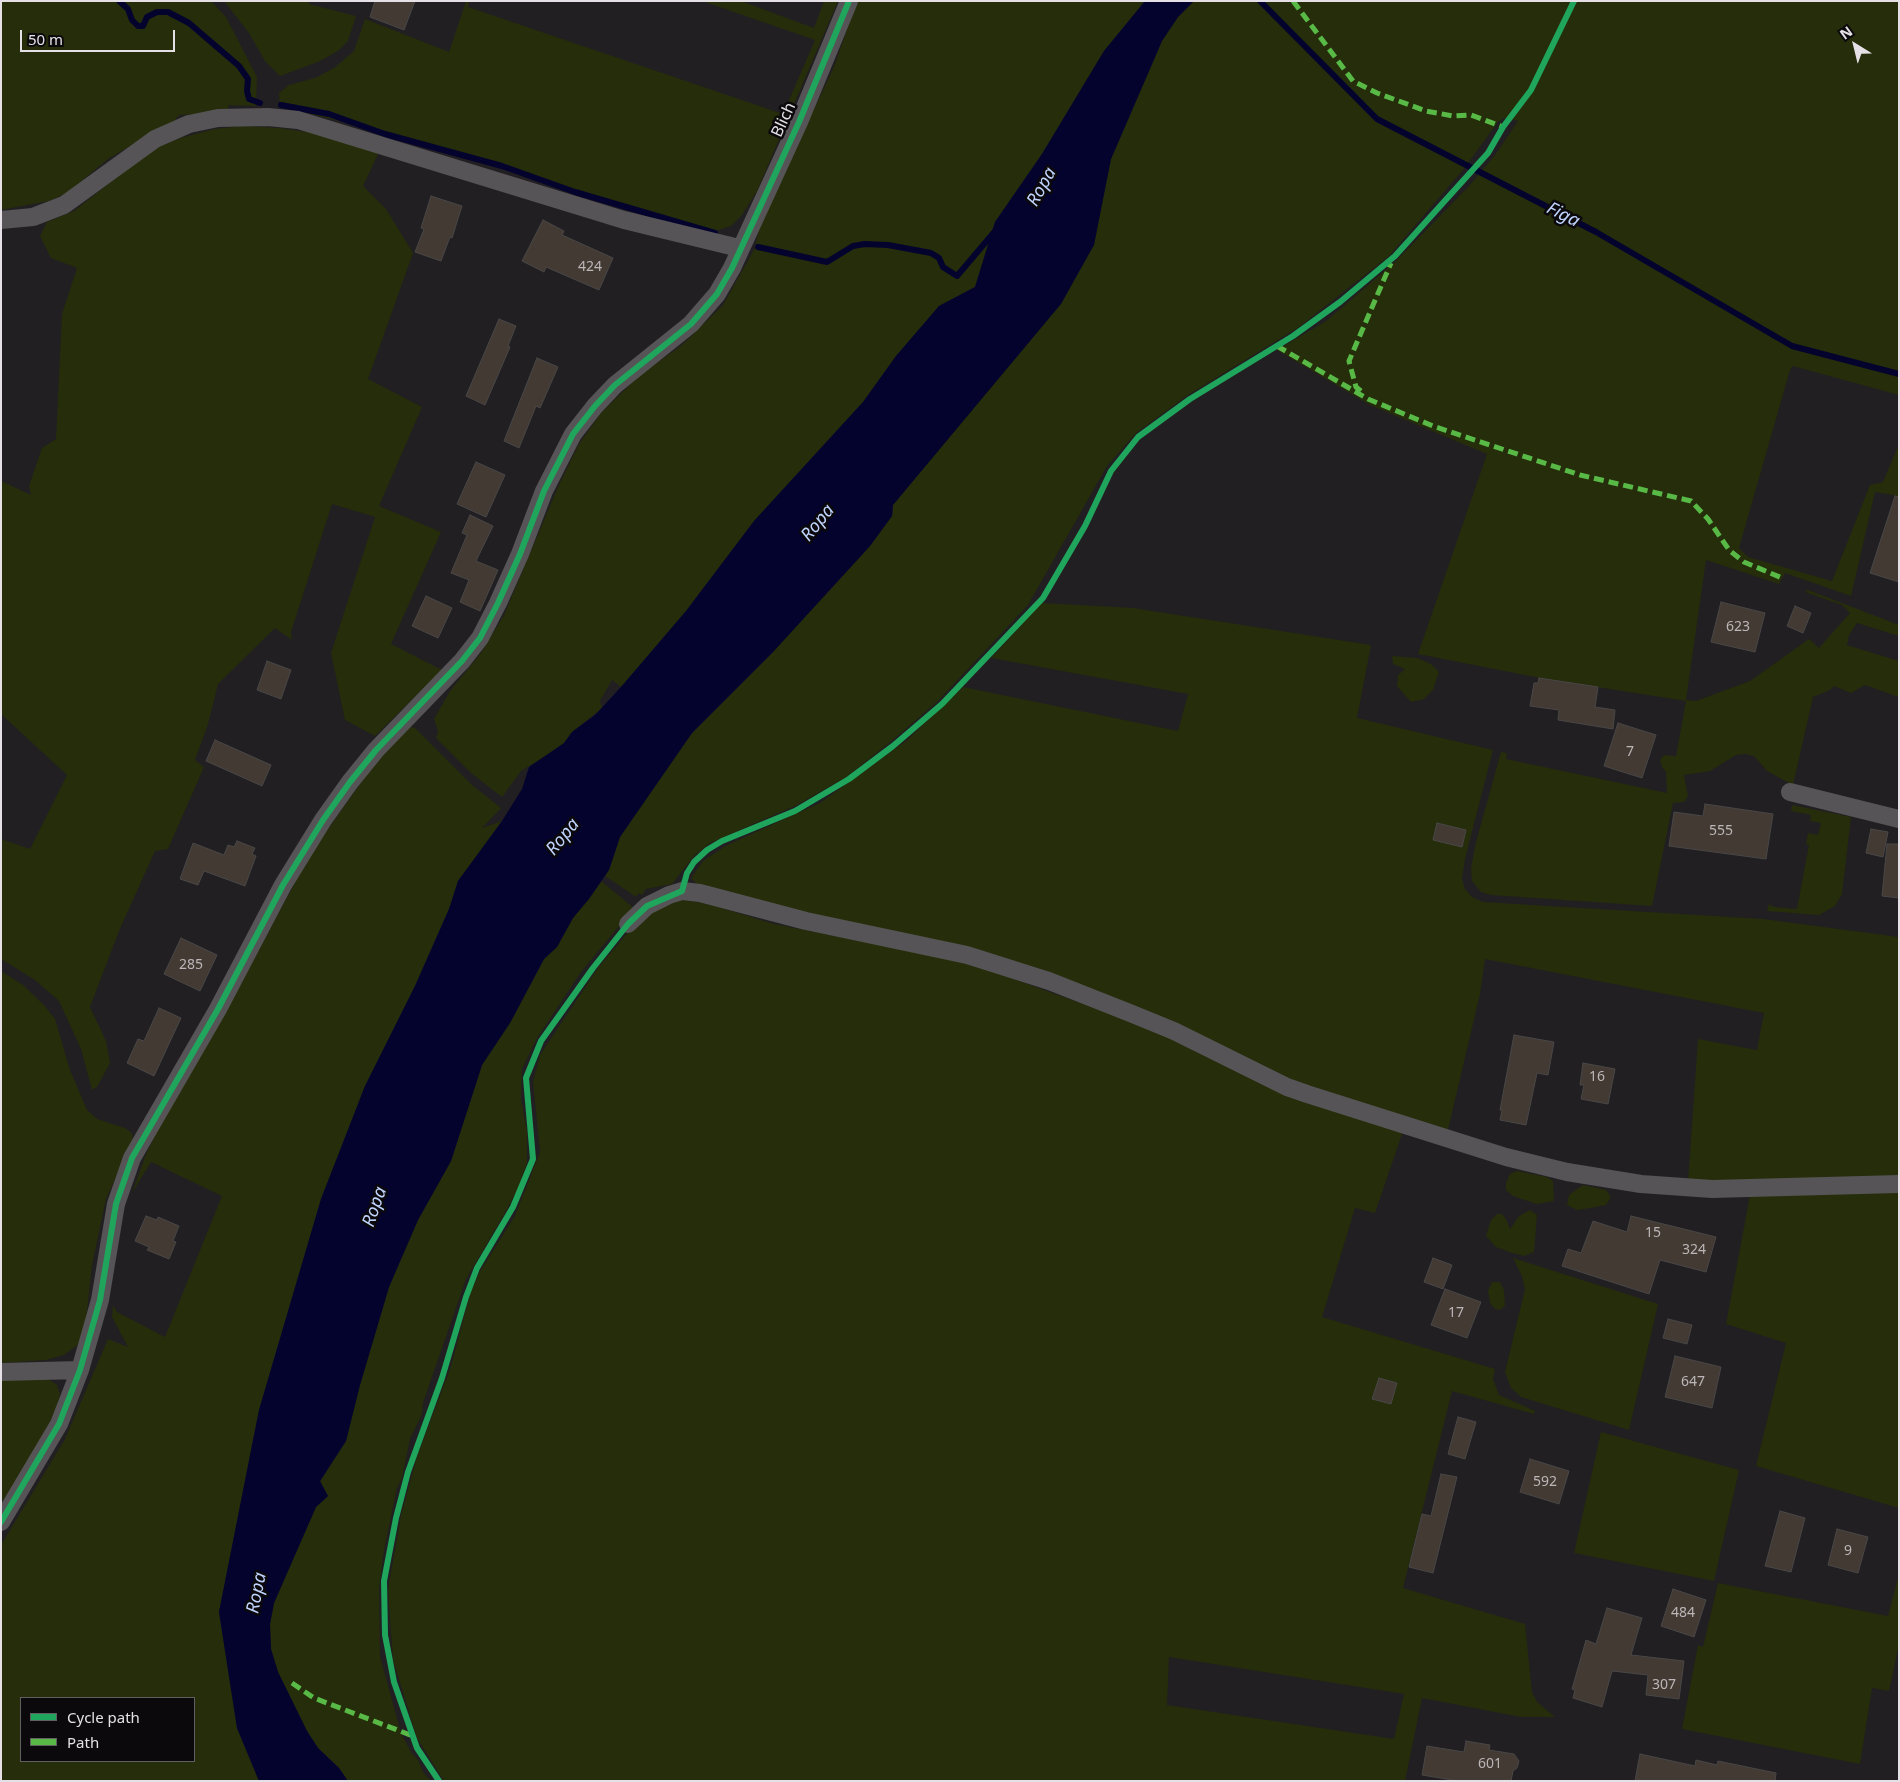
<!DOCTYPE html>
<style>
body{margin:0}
#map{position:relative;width:1900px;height:1782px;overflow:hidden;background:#221f23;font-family:"Noto Sans",sans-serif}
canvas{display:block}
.frame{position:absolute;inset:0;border:2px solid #e4e0e5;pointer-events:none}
.legend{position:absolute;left:20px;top:1697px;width:175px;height:65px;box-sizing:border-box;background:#0b090b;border:1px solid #625f62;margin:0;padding:6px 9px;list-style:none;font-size:15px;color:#e4e0e5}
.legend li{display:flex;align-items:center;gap:10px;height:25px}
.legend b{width:25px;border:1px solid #625f62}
.north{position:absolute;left:1830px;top:20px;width:50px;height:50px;-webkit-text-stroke:4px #0b090b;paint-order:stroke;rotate:324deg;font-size:14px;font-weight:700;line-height:20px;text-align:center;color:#e4e0e5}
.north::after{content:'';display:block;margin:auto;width:18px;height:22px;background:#e4e0e5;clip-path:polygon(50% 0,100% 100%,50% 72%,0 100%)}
.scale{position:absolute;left:20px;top:30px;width:155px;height:22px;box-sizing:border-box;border:2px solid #e4e0e5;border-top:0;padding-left:6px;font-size:15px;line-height:18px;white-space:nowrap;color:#e4e0e5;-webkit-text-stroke:4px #0b090b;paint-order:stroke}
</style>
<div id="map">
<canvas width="1900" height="1782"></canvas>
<div class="frame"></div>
<ul class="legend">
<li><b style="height:6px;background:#20a55d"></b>Cycle path</li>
<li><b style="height:6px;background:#58b947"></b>Path</li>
</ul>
<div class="north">N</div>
<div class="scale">50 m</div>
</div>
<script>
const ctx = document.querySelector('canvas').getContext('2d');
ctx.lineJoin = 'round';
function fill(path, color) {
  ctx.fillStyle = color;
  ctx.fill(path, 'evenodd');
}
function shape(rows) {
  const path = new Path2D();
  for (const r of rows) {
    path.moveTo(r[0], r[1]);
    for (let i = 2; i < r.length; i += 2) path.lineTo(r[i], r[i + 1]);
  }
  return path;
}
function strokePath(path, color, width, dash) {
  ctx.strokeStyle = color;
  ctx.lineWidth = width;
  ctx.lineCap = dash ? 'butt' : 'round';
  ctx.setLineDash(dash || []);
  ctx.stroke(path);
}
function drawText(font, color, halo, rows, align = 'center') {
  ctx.font = font + ' "Noto Sans",sans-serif';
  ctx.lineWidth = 5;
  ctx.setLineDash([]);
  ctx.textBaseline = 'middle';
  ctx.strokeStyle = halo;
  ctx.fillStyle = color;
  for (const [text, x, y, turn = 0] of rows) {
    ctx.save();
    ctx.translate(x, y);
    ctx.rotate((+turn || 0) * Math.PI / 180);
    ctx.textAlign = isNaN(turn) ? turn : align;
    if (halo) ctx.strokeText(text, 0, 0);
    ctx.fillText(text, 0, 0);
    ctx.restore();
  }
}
const green = shape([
 [1,1,211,1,226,17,257,77,256,106,229,105,227,112,179,115,170,126,147,136,108,159,67,193,49,201,1,210],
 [224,1,309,1,309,4,356,16,348,41,338,51,318,62,280,76,265,61,249,33],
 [466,1,469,1,468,7,783,114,815,40,702,1,741,1,814,28,824,1,838,1,757,191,742,215,731,226,716,231,657,219,518,175,507,167,482,164,378,130,280,107,279,93,289,85,315,78,334,68,354,51,365,19,449,52],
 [857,1,1145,1,1104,51,1042,154,995,222,975,287,939,306,896,356,863,402,754,521,686,611,621,687,612,680,600,701,602,708,572,732,564,743,552,752,521,771,502,797,471,773,436,738,438,731,434,719,450,691,481,653,504,615,558,487,579,444,601,413,639,376,682,345,723,305,755,248,760,223,834,67],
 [1194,1,1899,1,1899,395,1793,366,1790,370,1739,548,1748,557,1832,581,1870,485,1883,482,1899,444,1899,496,1875,492,1851,596,1785,573,1779,584,1706,560,1686,700,1696,701,1750,681,1809,639,1819,648,1850,613,1842,605,1805,592,1808,590,1899,625,1899,636,1857,623,1849,635,1847,645,1899,661,1899,697,1865,685,1851,693,1834,686,1830,690,1813,697,1793,785,1767,771,1754,756,1745,754,1736,755,1710,771,1684,775,1688,796,1684,802,1673,803,1652,906,1491,895,1481,892,1472,881,1471,868,1476,842,1501,752,1507,753,1506,759,1667,793,1666,772,1662,767,1660,760,1664,755,1676,756,1686,701,1540,678,1418,654,1487,454,1370,405,1277,350,1326,321,1396,261,1469,186,1495,155,1518,121,1504,118,1498,122,1462,171,1389,256,1299,327,1188,395,1136,433,1107,466,1028,605,938,701,888,744,846,777,797,805,710,843,694,856,672,884,646,889,642,895,638,893,636,897,605,876,609,870,620,837,692,733,773,652,870,546,892,516,893,505,967,415,1102,196,1111,159,1162,41,1178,17],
 [243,126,279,128,321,134,380,150,363,186,386,209,413,253,368,379,422,407,379,506,441,532,391,644,442,670,375,736,345,720,331,653,375,517,332,504,291,632,292,640,275,628,218,684,208,724,195,760,204,767,168,849,155,851,119,931,90,1007,106,1041,110,1063,97,1087,92,1090,81,1049,59,1001,35,980,1,959,1,839,30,849,67,775,1,714,1,481,31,495,29,486,42,448,56,439,62,314,77,268,51,258,40,236,47,222,74,211,151,150,180,138,215,129],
 [1042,603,1133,608,1371,645,1357,718,1493,750,1465,859,1462,879,1465,889,1472,897,1483,902,1763,919,1899,937,1899,1179,1688,1182,1698,1039,1757,1050,1764,1013,1485,959,1480,994,1447,1134,1290,1082,992,954,702,889,691,878,703,861,725,846,820,803,906,741,963,687,1178,731,1188,694,991,658],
 [1392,656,1417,658,1431,664,1439,672,1433,690,1424,699,1411,702,1397,686,1398,675,1405,669,1393,664],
 [410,727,415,728,472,785,501,808,482,828,502,821,458,881,449,909,415,986,365,1086,321,1199,259,1410,219,1612,237,1728,259,1781,1,1781,1,1545,65,1439,108,1339,128,1347,112,1317,113,1305,117,1312,165,1337,222,1196,151,1162,132,1193,145,1157,157,1131,230,1004,311,853,368,773,400,736],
 [21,1698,194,1698,194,1761,21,1761],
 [1792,805,1851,817,1842,894,1835,906,1819,915,1767,911,1769,904,1774,907,1797,909,1809,845,1806,844,1808,833,1818,835,1821,823,1810,821,1811,815,1791,811],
 [601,881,634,908,581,972,537,1038,522,1069,521,1098,527,1131,527,1163,518,1188,506,1211,466,1279,423,1403,422,1414,410,1439,402,1478,397,1488,384,1550,379,1588,380,1656,401,1733,411,1752,418,1760,423,1772,431,1781,348,1781,339,1768,318,1748,307,1731,278,1672,271,1649,270,1624,274,1603,316,1507,328,1496,320,1482,346,1441,360,1385,389,1287,418,1220,451,1161,482,1065,510,1023,544,959,557,947,573,918],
 [680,900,705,903,774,924,967,962,1182,1040,1403,1131,1375,1213,1355,1208,1322,1317,1495,1369,1493,1379,1499,1395,1535,1411,1534,1414,1452,1391,1403,1588,1525,1624,1532,1692,1537,1702,1555,1717,1521,1717,1422,1698,1405,1781,444,1781,417,1738,393,1660,388,1590,401,1515,417,1457,451,1366,470,1295,479,1273,515,1216,540,1152,533,1082,540,1055,598,968,634,925,659,908],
 [1169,1657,1404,1694,1394,1739,1167,1705],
 [1,971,23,985,44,1005,55,1019,70,1070,87,1110,97,1119,125,1128,132,1133,133,1140,106,1199,92,1265,86,1320,79,1344,64,1355,46,1360,1,1363],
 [1517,1171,1547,1177,1553,1181,1554,1201,1537,1204,1513,1196,1506,1190,1506,1183,1510,1174],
 [1583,1185,1606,1190,1611,1197,1606,1205,1590,1208,1577,1210,1567,1205,1569,1195],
 [1899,1191,1899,1508,1756,1466,1786,1343,1726,1324,1750,1195],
 [1530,1210,1537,1215,1534,1252,1524,1256,1509,1252,1496,1247,1486,1236,1491,1220,1497,1214,1502,1214,1506,1219,1510,1229,1519,1216],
 [1513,1258,1658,1304,1629,1430,1521,1397,1511,1388,1505,1372,1525,1289,1522,1276],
 [1492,1282,1500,1282,1504,1290,1505,1306,1500,1310,1495,1309,1490,1303,1488,1291],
 [1,1376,47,1378,57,1385,60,1394,57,1407,45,1432,23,1472,1,1503],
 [1601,1432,1739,1470,1714,1581,1574,1553],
 [1899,1574,1899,1644,1889,1691,1872,1688,1860,1764,1682,1729,1698,1645,1703,1647,1718,1583,1888,1616]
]);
const water = shape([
 [1145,1,1194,1,1178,17,1162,41,1111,159,1094,245,1061,304,893,505,892,516,870,546,773,652,692,733,620,837,609,870,589,899,573,918,557,947,544,959,510,1023,482,1065,451,1161,418,1220,389,1287,360,1385,346,1441,320,1481,328,1496,316,1507,274,1603,270,1624,271,1649,278,1672,307,1731,318,1748,339,1768,348,1781,259,1781,237,1728,219,1612,259,1410,321,1199,365,1086,415,986,449,909,458,881,502,821,522,789,529,767,564,743,572,732,595,715,621,687,686,611,754,521,863,402,896,356,939,306,975,287,995,222,1042,154,1104,51]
]);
const stream = shape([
 [119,1,128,9,132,20,138,26,143,26,147,17,157,12,168,12,189,23,239,66,248,79,247,91,249,99,260,103],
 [1260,1,1377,119,1596,232,1792,346,1899,374],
 [281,105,329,114,385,134,502,166,575,192,715,233],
 [758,247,827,262,853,246,865,244,888,245,931,253,939,258,943,267,957,276,996,230]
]);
const building = shape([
 [375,1,415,1,404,30,370,17,375,1],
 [431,196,462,206,452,238,450,237,441,261,415,252,424,229,421,228,431,196],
 [543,220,564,231,562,235,613,258,599,290,546,267,544,272,522,261,543,220],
 [499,319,516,326,508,346,510,347,485,405,466,396,499,319],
 [537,358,558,367,540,408,536,406,519,448,504,441,537,358],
 [476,462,505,475,486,517,457,504,476,462],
 [1895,496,1899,497,1899,582,1870,573,1895,496],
 [470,515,493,526,476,561,498,570,480,611,460,602,469,580,451,573,467,535,462,533,470,515],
 [426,596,452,608,438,638,412,626,426,596],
 [1721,602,1765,613,1755,652,1711,642,1721,602],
 [1795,606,1811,613,1803,633,1787,626,1795,606],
 [267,661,291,670,281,699,257,690,267,661],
 [1539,678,1598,687,1595,707,1615,710,1613,729,1558,720,1559,710,1530,706,1534,683,1538,683,1539,678],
 [1618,723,1656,735,1642,778,1604,766,1618,723],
 [215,740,271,765,262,786,206,761,215,740],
 [1705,804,1773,814,1766,859,1669,846,1674,812,1703,816,1705,804],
 [1437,823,1466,830,1462,847,1433,840,1437,823],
 [1871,829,1888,832,1883,857,1866,853,1871,829],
 [237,841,255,848,252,854,256,856,245,886,204,871,198,885,180,879,193,843,224,855,228,845,234,847,237,841],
 [1887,844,1899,844,1899,898,1882,896,1887,844],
 [181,938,217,955,200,991,164,974,181,938],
 [159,1008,181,1018,154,1076,127,1063,138,1039,144,1041,159,1008],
 [1514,1035,1554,1042,1548,1075,1537,1073,1526,1125,1500,1120,1502,1110,1500,1110,1514,1035],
 [1583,1063,1615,1069,1608,1104,1581,1099,1584,1085,1580,1085,1583,1063],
 [146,1216,157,1220,158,1217,179,1226,173,1241,176,1242,169,1259,147,1250,149,1247,135,1241,146,1216],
 [1631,1216,1716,1237,1706,1272,1660,1260,1649,1294,1562,1266,1568,1249,1581,1253,1593,1221,1627,1232,1631,1216],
 [1433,1258,1452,1265,1443,1289,1424,1282,1433,1258],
 [1445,1289,1481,1302,1467,1338,1431,1325,1445,1289],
 [1668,1319,1692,1325,1687,1344,1663,1338,1668,1319],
 [1675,1356,1721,1367,1712,1408,1665,1397,1675,1356],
 [1379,1378,1397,1383,1391,1404,1372,1399,1379,1378],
 [1458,1417,1476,1422,1465,1459,1448,1454,1458,1417],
 [1530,1459,1569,1471,1559,1504,1520,1492,1530,1459],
 [1441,1474,1457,1477,1433,1573,1409,1567,1422,1514,1431,1516,1441,1474],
 [1780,1511,1805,1518,1791,1572,1765,1566,1780,1511],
 [1837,1529,1868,1537,1858,1573,1828,1565,1837,1529],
 [1673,1589,1706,1600,1694,1637,1661,1626,1673,1589],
 [1607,1608,1642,1618,1631,1655,1684,1661,1679,1699,1646,1695,1648,1675,1612,1671,1602,1707,1573,1698,1575,1690,1572,1689,1586,1640,1596,1644,1607,1608],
 [1466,1741,1490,1745,1489,1750,1514,1754,1519,1761,1517,1768,1513,1771,1511,1781,1458,1781,1422,1775,1427,1746,1464,1752,1466,1741],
 [1640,1754,1695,1766,1696,1760,1717,1765,1718,1761,1776,1773,1775,1781,1635,1781,1640,1754]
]);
const street = shape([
 [1,220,33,217,64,205,155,139,189,124,218,118,268,117,298,120,624,220,739,248],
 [1790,792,1899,819],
 [628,924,647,906,669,895,682,891,700,893,806,921,967,955,1049,981,1130,1013,1174,1031,1287,1087,1307,1094,1506,1157,1567,1172,1641,1184,1712,1189,1899,1184],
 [1,1372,80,1370],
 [1,1522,59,1424,80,1370,100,1300,116,1204,132,1158,218,1009,283,885,323,820,350,782,376,750,462,661,480,638,498,603,520,554,544,491,573,434,595,406,615,385,691,324,717,294,732,268,799,122,849,1]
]);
const quiet = shape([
 [1293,1,1353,81,1377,93,1426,111,1453,116,1471,115,1503,127],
 [1277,346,1368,399,1433,426,1580,475,1691,501,1708,519,1729,550,1744,562,1782,578],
 [1361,391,1356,387,1349,361,1391,263],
 [292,1683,314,1698,413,1736]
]);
const cycleway = shape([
 [1,1522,59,1424,80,1370,100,1300,116,1204,132,1158,218,1009,283,885,323,820,350,782,376,750,462,661,480,638,498,603,520,554,544,491,573,434,595,406,615,385,691,324,717,294,732,268,799,122,849,1],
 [439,1781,417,1748,394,1682,385,1635,384,1581,396,1518,408,1472,442,1378,466,1297,477,1268,513,1207,533,1159,526,1078,541,1041,593,968,628,924,647,906,682,891,687,873,694,862,707,850,722,841,795,811,849,779,893,746,942,704,1043,598,1085,526,1111,471,1138,437,1190,399,1293,336,1340,302,1395,256,1488,153,1503,127,1531,90,1574,1]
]);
const numberNames = [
 ["424",590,267],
 ["623",1738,627],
 ["7",1630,752],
 ["555",1721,831],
 ["285",191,965],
 ["16",1597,1077],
 ["15",1653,1233],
 ["324",1694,1250],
 ["17",1456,1313],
 ["647",1693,1382],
 ["592",1545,1482],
 ["9",1848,1551],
 ["484",1683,1613],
 ["307",1664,1685],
 ["601",1490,1764]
];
const streetNames = [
 ["Blich",784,120,-65]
];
const waterNames = [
 ["Ropa",1042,187,-61],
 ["Figa",1563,215,27],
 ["Ropa",818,523,-51],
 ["Ropa",563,837,-51],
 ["Ropa",375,1207,-71],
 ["Ropa",257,1593,-79]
];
fill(green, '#252d0a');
fill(water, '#04032e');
strokePath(stream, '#04032e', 6);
fill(building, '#423a33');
strokePath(building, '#494747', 1);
strokePath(street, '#565456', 18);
strokePath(quiet, '#58b947', 5, [10, 5]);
strokePath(cycleway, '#20a55d', 6);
drawText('14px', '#bcb6b8', null, numberNames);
drawText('16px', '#e4e0e5', '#0b090b', streetNames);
drawText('italic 18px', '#bfd3fd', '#0b090b', waterNames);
</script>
